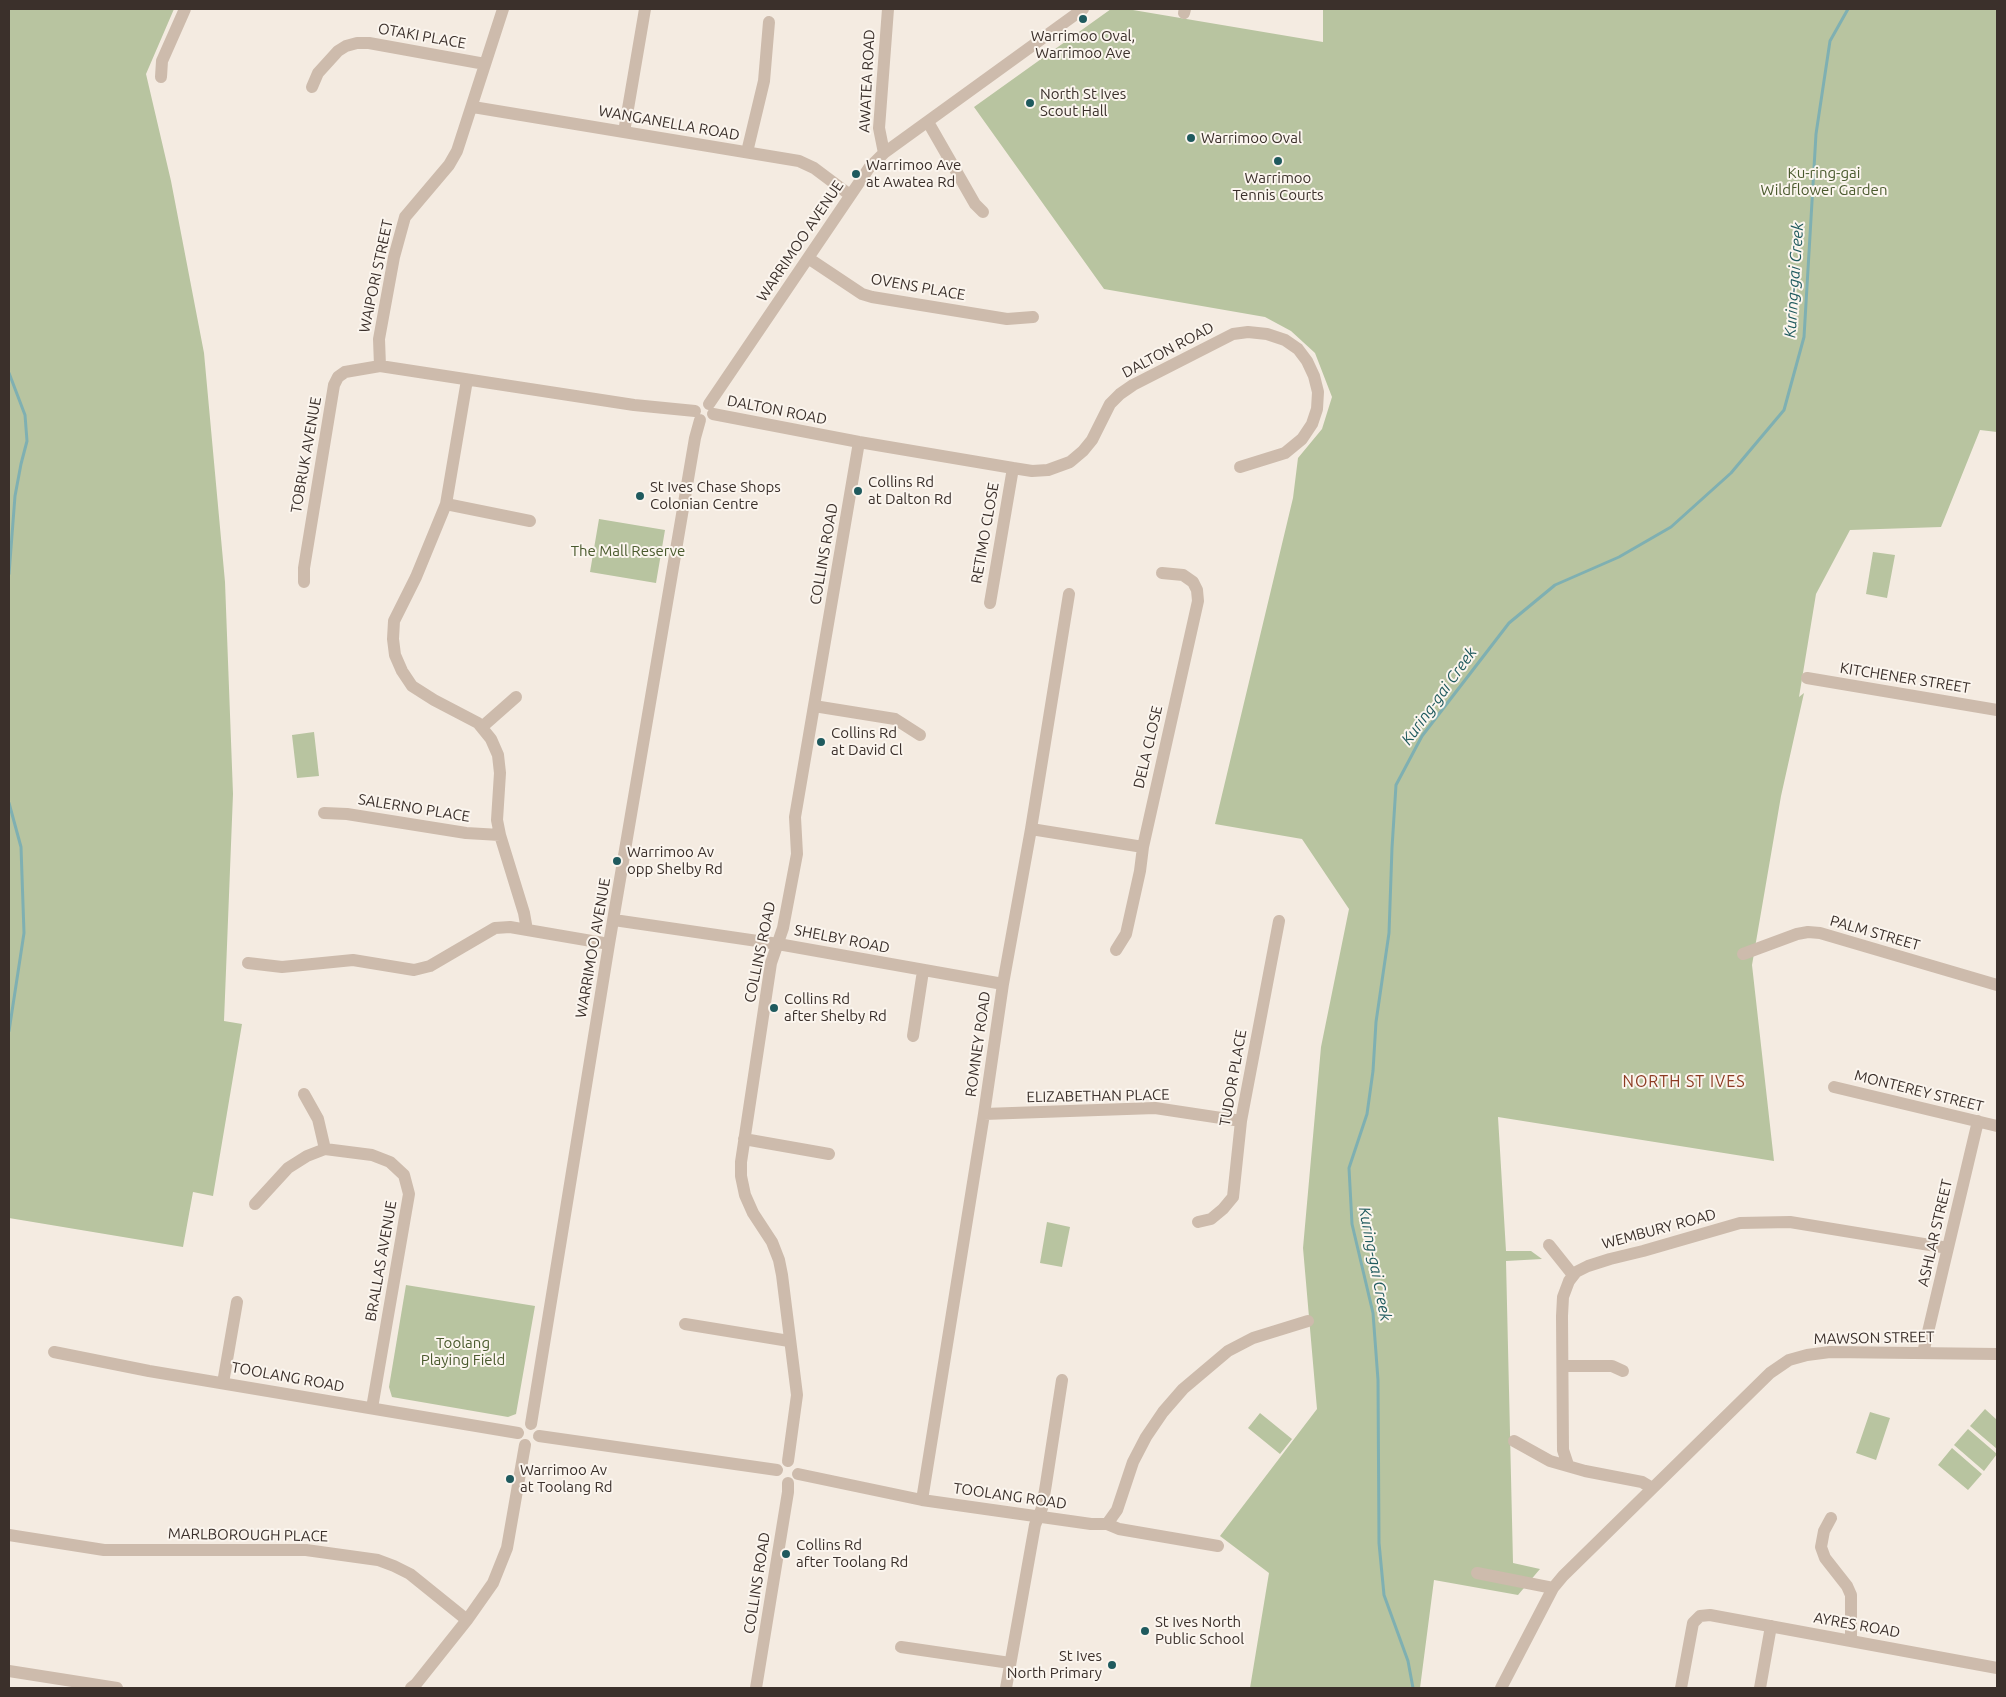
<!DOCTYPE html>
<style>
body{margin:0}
#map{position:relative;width:2006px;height:1697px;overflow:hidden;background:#f4ebe1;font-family:Ubuntu,sans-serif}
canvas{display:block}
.frame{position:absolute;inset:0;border:10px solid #3b302b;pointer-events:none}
</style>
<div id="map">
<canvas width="2006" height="1697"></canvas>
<div class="frame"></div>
</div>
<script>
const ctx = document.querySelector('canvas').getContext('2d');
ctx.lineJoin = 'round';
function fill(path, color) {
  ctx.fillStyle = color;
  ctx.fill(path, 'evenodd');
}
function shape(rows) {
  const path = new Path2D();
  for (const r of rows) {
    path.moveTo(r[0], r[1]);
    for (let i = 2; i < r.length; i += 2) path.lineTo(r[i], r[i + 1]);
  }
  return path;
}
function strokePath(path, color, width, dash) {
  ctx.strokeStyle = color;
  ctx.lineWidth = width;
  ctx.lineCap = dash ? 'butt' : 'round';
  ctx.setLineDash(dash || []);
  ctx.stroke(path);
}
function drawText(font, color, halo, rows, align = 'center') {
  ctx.font = font + ' Ubuntu,sans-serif';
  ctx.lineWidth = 4;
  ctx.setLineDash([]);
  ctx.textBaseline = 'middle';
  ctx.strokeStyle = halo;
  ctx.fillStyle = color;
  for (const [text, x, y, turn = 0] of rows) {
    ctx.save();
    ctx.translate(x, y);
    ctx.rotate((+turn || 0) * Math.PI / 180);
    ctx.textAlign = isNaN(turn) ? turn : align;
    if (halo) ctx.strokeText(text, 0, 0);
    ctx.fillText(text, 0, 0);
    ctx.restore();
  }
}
const green = shape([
 [9,9,174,9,146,74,171,181,204,353,225,582,233,794,224,1021,242,1024,213,1196,193,1192,183,1247,9,1218],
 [1111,9,1127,9,1323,42,1323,9,1997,9,1997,432,1980,430,1941,527,1850,530,1816,594,1799,697,1804,693,1781,796,1752,965,1774,1161,1498,1117,1506,1251,1531,1251,1542,1259,1506,1261,1513,1563,1540,1569,1518,1595,1434,1580,1420,1688,1250,1688,1269,1573,1220,1536,1317,1409,1303,1248,1321,1047,1349,909,1302,839,1215,824,1293,498,1298,458,1322,429,1332,397,1315,353,1291,331,1265,317,1104,289,974,107],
 [599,519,665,530,656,583,590,572],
 [1873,552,1895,555,1887,598,1866,594],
 [314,732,319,776,297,778,292,735],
 [1047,1222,1070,1227,1062,1267,1040,1263],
 [406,1285,535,1306,516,1414,508,1417,392,1397,389,1387],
 [1985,1409,1997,1420,1997,1449,1970,1426],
 [1870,1412,1890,1418,1876,1460,1856,1453],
 [1260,1413,1292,1439,1280,1454,1248,1428],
 [1968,1429,1997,1454,1984,1471,1954,1445],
 [1952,1448,1982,1474,1968,1490,1938,1465]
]);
const stream = shape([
 [9,373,25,415,27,441,21,464,15,496,9,574],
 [9,803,21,847,24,933,9,1031],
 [1413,1688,1408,1661,1384,1595,1379,1543,1378,1380,1373,1313,1352,1224,1349,1168,1367,1114,1373,1071,1376,1022,1389,933,1392,848,1396,785,1422,736,1509,623,1555,585,1619,557,1671,527,1731,473,1784,410,1804,337,1816,134,1830,41,1848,9]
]);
const minor = shape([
 [1184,13,1185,9],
 [161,77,162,61,185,9],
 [312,87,318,73,338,51,346,46,357,43,369,43,485,64],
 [473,107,799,161,814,168,850,195],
 [928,122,975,204,983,212],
 [624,132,645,9],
 [747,152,764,81,769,22],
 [884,153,879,128,888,9],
 [808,258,862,294,872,297,1007,319,1033,317],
 [380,366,379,339,394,257,405,217,449,165,457,151,503,9],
 [467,380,446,504,416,577,394,621,393,639,395,655,402,671,412,686,434,700,478,723,491,739,498,755,500,773,497,820,500,835,524,913,527,930],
 [709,404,869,168,884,153,1083,9],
 [713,414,859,442,1013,468,1032,471,1048,470,1070,462,1083,451,1092,440,1110,404,1120,394,1133,385,1233,334,1248,332,1267,334,1285,340,1298,349,1307,361,1314,376,1318,392,1317,409,1312,424,1302,439,1285,453,1240,467],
 [446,504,530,521],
 [304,582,304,568,334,385,338,377,345,372,380,366,634,405,695,411],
 [990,603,1013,468],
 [1807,678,1997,710],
 [814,706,895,719,920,735],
 [482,727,516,697],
 [324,813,347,814,466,833,500,835],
 [1031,829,1143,847],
 [614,920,778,944,1003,984],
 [1116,950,1126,934,1140,871,1143,847,1198,601,1197,590,1193,582,1183,575,1162,573],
 [1743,954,1797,934,1808,932,1820,933,1997,985],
 [248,963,282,967,353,960,414,970,430,966,495,928,510,927,609,944],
 [913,1036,923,971],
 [1834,1087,1997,1126],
 [304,1094,318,1119,325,1149],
 [984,1114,1155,1108,1241,1121],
 [744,1139,829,1154],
 [255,1204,288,1168,307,1156,325,1149,372,1155,390,1162,404,1175,409,1194,372,1408],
 [1198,1222,1211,1219,1223,1209,1233,1197,1241,1121,1279,921],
 [1549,1245,1573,1275],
 [685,1324,789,1341],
 [54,1352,149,1371,518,1433],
 [1923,1353,1978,1121],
 [1563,1366,1612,1366,1623,1371],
 [223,1383,237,1302],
 [531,1424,609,944,695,438,700,420],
 [539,1436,777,1470],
 [1514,1441,1550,1461,1585,1471,1642,1482,1652,1488],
 [788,1461,797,1395,782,1275,779,1260,772,1242,753,1213,745,1195,741,1176,741,1162,771,963,783,928,797,854,795,817,859,442],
 [1568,1465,1563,1450,1562,1316,1563,1297,1569,1281,1576,1272,1588,1266,1610,1259,1643,1251,1740,1223,1790,1222,1948,1248],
 [798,1474,922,1500,1091,1524,1107,1524,1119,1529,1218,1546],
 [922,1500,984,1114,1003,984,1031,829,1069,594],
 [1831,1518,1824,1531,1821,1547,1825,1558,1847,1586,1851,1595,1851,1641],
 [1107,1524,1117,1510,1133,1462,1146,1437,1163,1412,1183,1389,1228,1351,1253,1338,1308,1321],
 [9,1535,104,1550,306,1550,378,1560,394,1566,410,1574,467,1620],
 [1477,1573,1553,1588],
 [901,1647,1010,1663],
 [9,1671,117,1688],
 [411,1688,416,1684,467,1620,493,1583,507,1548,525,1445],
 [756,1688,788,1492,788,1483],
 [1006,1688,1035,1525,1042,1508,1046,1484,1062,1380],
 [1501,1688,1553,1588,1563,1576,1770,1373,1789,1360,1807,1355,1830,1352,1997,1354],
 [1681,1688,1693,1623,1700,1616,1710,1615,1997,1668],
 [1760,1688,1771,1626]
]);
const markers = [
 [1083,19,5,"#1f5a5e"],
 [1030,103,5,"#1f5a5e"],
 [1191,138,5,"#1f5a5e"],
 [1278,161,5,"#1f5a5e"],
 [856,174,5,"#1f5a5e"],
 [858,491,5,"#1f5a5e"],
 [640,496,5,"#1f5a5e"],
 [821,742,5,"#1f5a5e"],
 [617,861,5,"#1f5a5e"],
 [774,1008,5,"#1f5a5e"],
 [510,1479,5,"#1f5a5e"],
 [786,1554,5,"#1f5a5e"],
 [1145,1631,5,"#1f5a5e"],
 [1112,1665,5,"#1f5a5e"]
];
const streetNames = [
 ["OTAKI PLACE",422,36,10],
 ["AWATEA ROAD",867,81,-87],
 ["WANGANELLA ROAD",669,123,10],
 ["WARRIMOO AVENUE",800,241,-56],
 ["WAIPORI STREET",376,276,-78],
 ["OVENS PLACE",918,287,10],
 ["DALTON ROAD",1168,350,-28],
 ["DALTON ROAD",777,410,11],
 ["TOBRUK AVENUE",306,455,-80],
 ["RETIMO CLOSE",985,533,-80],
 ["COLLINS ROAD",824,554,-80],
 ["KITCHENER STREET",1905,678,9],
 ["DELA CLOSE",1148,747,-77],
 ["SALERNO PLACE",414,808,9],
 ["PALM STREET",1875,933,16],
 ["SHELBY ROAD",842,939,11],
 ["WARRIMOO AVENUE",593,948,-80],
 ["COLLINS ROAD",760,952,-78],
 ["ROMNEY ROAD",978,1044,-82],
 ["TUDOR PLACE",1233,1078,-80],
 ["MONTEREY STREET",1919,1091,14],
 ["ELIZABETHAN PLACE",1098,1096,-1],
 ["WEMBURY ROAD",1659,1229,-15],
 ["ASHLAR STREET",1935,1233,-77],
 ["BRALLAS AVENUE",381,1261,-80],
 ["MAWSON STREET",1874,1338,-1],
 ["TOOLANG ROAD",288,1377,10],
 ["TOOLANG ROAD",1010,1496,8],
 ["MARLBOROUGH PLACE",248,1535,1],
 ["COLLINS ROAD",757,1583,-81],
 ["AYRES ROAD",1857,1625,10]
];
const poiNames = [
 ["Warrimoo Oval,",1083,36,"center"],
 ["Warrimoo Ave",1083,53,"center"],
 ["North St Ives",1040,94],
 ["Scout Hall",1040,111],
 ["Warrimoo Oval",1201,138],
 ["Warrimoo Ave",866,165],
 ["at Awatea Rd",866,182],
 ["Warrimoo",1278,178,"center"],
 ["Tennis Courts",1278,195,"center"],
 ["Collins Rd",868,482],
 ["at Dalton Rd",868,499],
 ["St Ives Chase Shops",650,487],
 ["Colonian Centre",650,504],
 ["Collins Rd",831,733],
 ["at David Cl",831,750],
 ["Warrimoo Av",627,852],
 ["opp Shelby Rd",627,869],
 ["Collins Rd",784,999],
 ["after Shelby Rd",784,1016],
 ["Warrimoo Av",520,1470],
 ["at Toolang Rd",520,1487],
 ["Collins Rd",796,1545],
 ["after Toolang Rd",796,1562],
 ["St Ives North",1155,1622],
 ["Public School",1155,1639],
 ["St Ives",1102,1656,"right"],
 ["North Primary",1102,1673,"right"]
];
const parkNames = [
 ["Ku-ring-gai",1824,173],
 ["Wildflower Garden",1824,190],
 ["The Mall Reserve",628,551],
 ["Toolang",463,1343],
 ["Playing Field",463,1360]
];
const waterNames = [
 ["Kuring-gai Creek",1794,280,-86],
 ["Kuring-gai Creek",1439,696,-54],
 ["Kuring-gai Creek",1375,1264,79]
];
const neighbourhoodNames = [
 ["NORTH ST IVES",1684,1082]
];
fill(green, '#b8c4a0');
strokePath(stream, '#7fb0b2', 3);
strokePath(minor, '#cdbbac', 12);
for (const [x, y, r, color] of markers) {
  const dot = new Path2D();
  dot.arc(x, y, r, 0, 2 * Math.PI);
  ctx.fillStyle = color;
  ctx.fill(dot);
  strokePath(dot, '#fbf5ee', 2);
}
drawText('15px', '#3b302b', '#fbf5ee', streetNames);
drawText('15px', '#3b302b', '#fbf5ee', poiNames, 'left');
drawText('15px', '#4a5a2e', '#fbf5ee', parkNames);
drawText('italic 16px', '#1f5a5e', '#fbf5ee', waterNames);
ctx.letterSpacing = '1px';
drawText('16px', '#8c3b22', '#fbf5ee', neighbourhoodNames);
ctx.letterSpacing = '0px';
</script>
